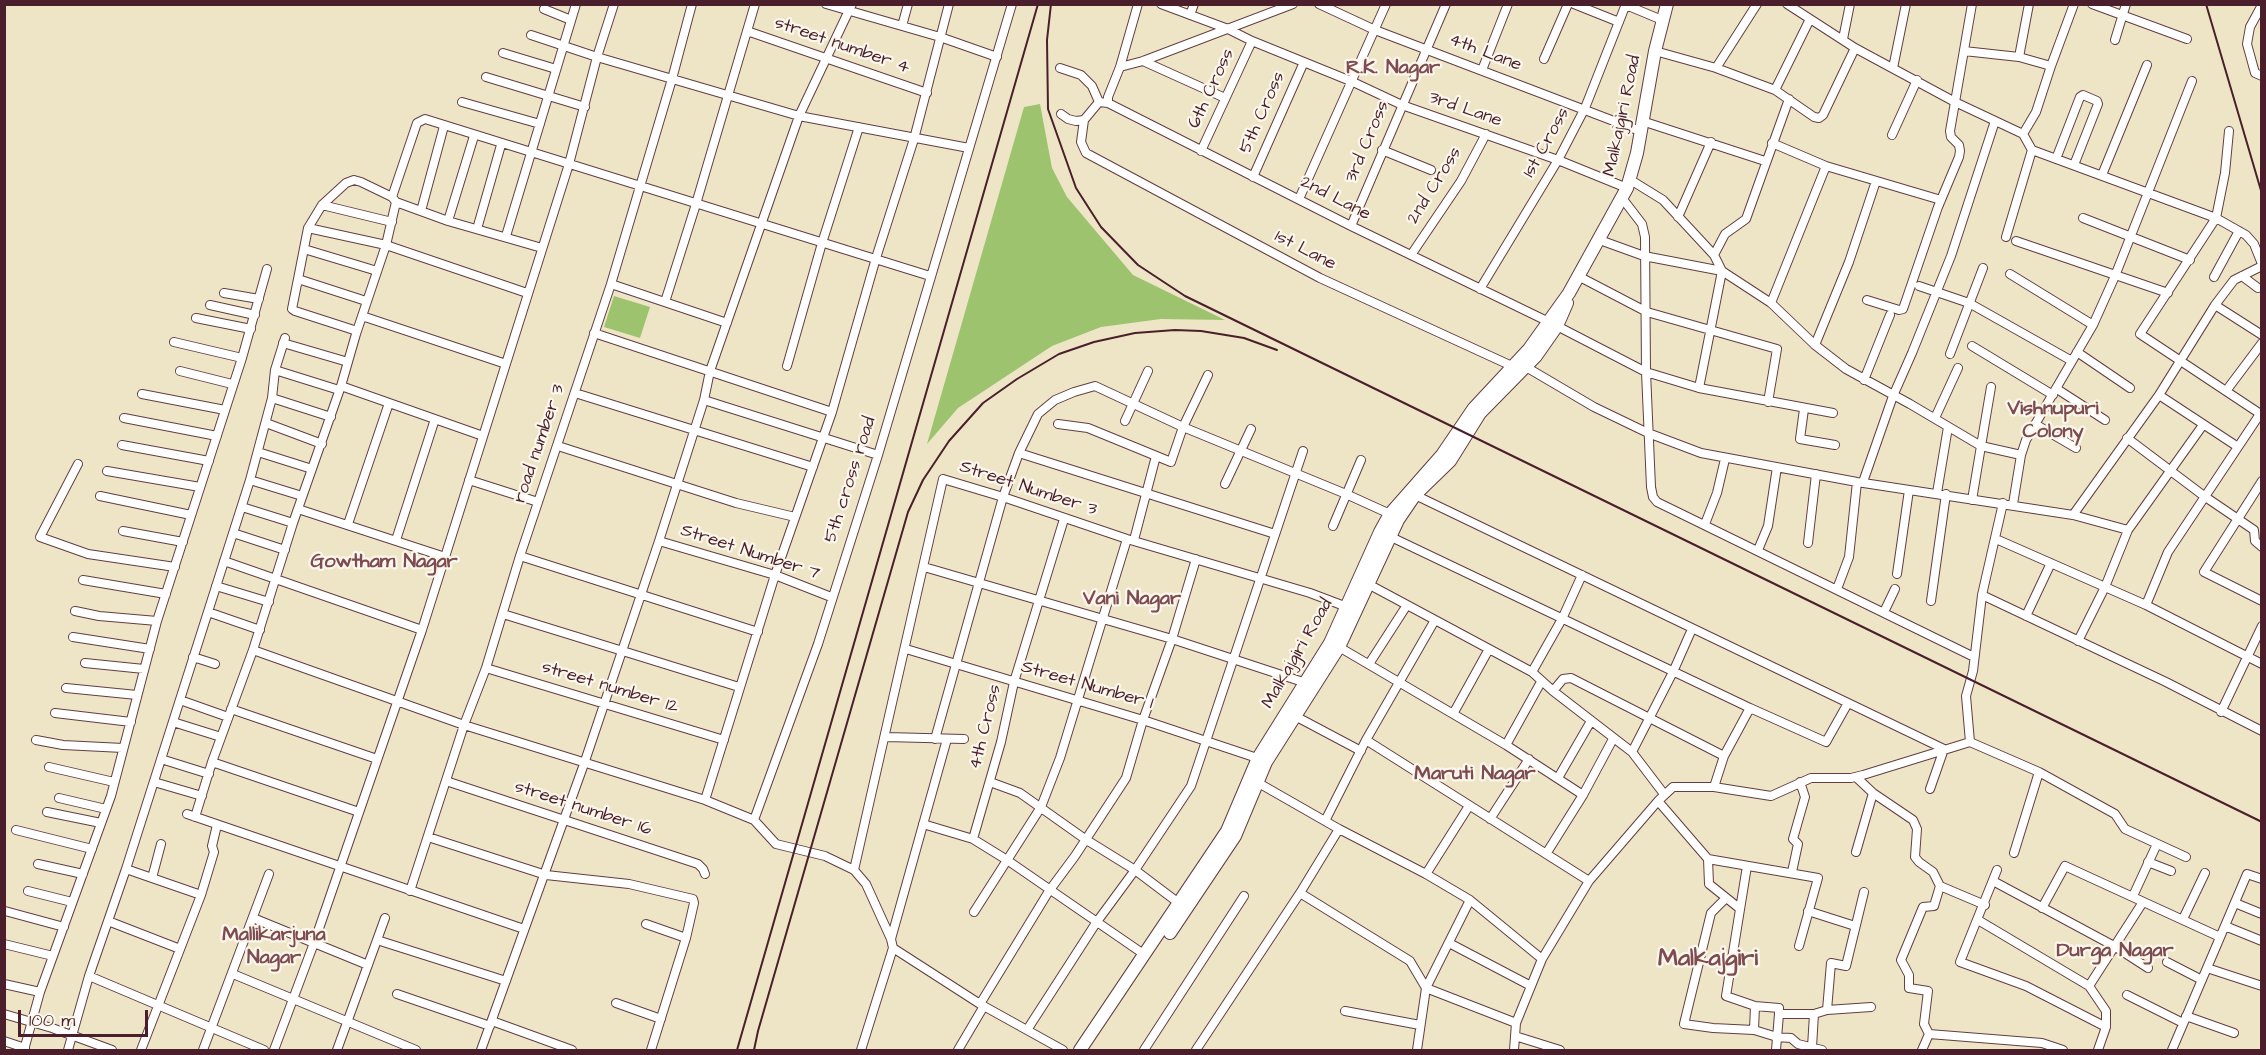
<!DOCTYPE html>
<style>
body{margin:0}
#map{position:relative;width:2266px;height:1055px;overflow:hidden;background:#eee5c7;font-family:"Architects Daughter",sans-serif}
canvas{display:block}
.frame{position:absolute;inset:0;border:6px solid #4a1f2b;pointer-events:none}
.scale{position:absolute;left:18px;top:1010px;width:130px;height:27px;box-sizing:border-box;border:3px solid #4a1f2b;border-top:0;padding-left:8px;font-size:18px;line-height:21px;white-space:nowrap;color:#4a1f2b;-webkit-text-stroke:4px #fbf7ec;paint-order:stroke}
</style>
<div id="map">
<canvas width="2266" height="1055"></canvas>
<div class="frame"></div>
<div class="scale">100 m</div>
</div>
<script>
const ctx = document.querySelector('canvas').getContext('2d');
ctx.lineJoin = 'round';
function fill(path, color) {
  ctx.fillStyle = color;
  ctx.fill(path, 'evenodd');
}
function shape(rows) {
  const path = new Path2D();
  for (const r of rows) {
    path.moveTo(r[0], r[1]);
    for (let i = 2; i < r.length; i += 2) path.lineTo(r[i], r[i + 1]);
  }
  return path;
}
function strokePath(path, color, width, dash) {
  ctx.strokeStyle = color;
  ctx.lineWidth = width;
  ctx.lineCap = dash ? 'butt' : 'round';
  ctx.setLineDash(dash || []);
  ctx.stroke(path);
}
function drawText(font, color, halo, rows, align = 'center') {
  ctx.font = font + ' "Architects Daughter",sans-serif';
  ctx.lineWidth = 4.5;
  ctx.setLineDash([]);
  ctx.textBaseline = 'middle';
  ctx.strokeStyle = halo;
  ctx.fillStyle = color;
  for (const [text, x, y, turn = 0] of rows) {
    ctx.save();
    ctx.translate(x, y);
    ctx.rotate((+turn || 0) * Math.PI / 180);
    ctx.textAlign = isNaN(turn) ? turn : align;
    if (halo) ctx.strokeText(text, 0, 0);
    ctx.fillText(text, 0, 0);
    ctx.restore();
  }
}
const green = shape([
 [1040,104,1052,168,1067,197,1133,275,1225,320,1161,319,1101,327,1052,346,958,408,927,444,1024,107],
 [614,296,650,307,640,338,604,327]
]);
const minor = shape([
 [826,4,940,37,997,57],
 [1161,4,1228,29,1252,41,1353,82,1402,105,1558,160,1627,188],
 [1319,4,1375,30,1640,131],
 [1574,4,1619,22],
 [1787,4,1855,48,1955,102,2023,134,2032,150,2216,218,2246,235,2254,244,2262,264],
 [2092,4,2187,39],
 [1626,5,1662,20],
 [2262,5,2250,27,2247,44,2255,73,2262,76],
 [544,9,571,20],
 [1190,15,1194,4],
 [902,26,908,4],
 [747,31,927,93],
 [531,35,597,57,799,116,969,148],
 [1843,39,1850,4],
 [2115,40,2126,4],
 [1655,51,1716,68,1775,90,1814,117,1819,118,1823,115,1855,48],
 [1964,51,2019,57,2051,66],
 [503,53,556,69],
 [2019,57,2029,4],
 [1544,59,1568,4],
 [1143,61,1225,98],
 [1120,67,1143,61,1293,4],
 [1060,68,1081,75,1092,86,1099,102],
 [1716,68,1757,4],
 [1893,68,1906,4],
 [1482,70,1508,4],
 [486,77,585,107],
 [1775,90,1810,19],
 [462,102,540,124],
 [1108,103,1108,97,1120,67,1138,4],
 [1061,114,1068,119,1076,121,1084,120],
 [1642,121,1765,161],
 [2229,131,2225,173,2216,218,2140,334,2262,415],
 [2023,134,2036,112,2051,66,2074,4],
 [1892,135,1917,80],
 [1772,143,1826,166,1941,200],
 [1382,150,1431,170],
 [1201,151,1252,41],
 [2056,159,2080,97,2083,95,2097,101,2098,104,2074,165],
 [2102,175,2147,65],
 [1253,177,1304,62],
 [1629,179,1663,200,1714,255,1722,271,1771,303,1815,345,1846,369,1910,404,1981,446,1972,500],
 [392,197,417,123,425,119,930,276],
 [1622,198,1642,224,1645,237,1646,372,1651,487,1653,497,1657,502,1974,657],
 [1299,199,1386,4],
 [322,205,392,222],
 [421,211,444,126],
 [1678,217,1711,142],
 [2083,218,2190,260],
 [448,221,474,136],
 [1351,226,1446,4],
 [308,228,386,245,527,293],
 [477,229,501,145],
 [506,236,576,4],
 [2006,237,2032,150],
 [1597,239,1644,256,1722,271,1699,388],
 [2016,241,2168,293],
 [304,249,377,271],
 [1411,255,1461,181,1486,134],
 [1714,255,1725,234,1746,219,1789,99],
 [2010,274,2093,325],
 [1578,276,1647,312,1777,349,1768,402],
 [2242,276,2258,288],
 [2214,277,2239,231],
 [298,279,292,309,295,311,357,331],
 [611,284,727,323],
 [1919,286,1969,303,2072,361],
 [1480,289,1558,160,1585,108,1626,4],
 [224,293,259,299],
 [1867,300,1899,310,1903,309,1938,207,1959,157,1960,151,1959,145,1951,137,1950,131,1972,4],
 [366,301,298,279,308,228,322,205,346,183,354,180,361,182,392,197,396,202,448,221,542,248],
 [665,302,696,204,755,4],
 [1771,303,1826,166],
 [210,305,255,315],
 [2215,305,2262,335],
 [362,316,506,364],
 [196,318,251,329],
 [1557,326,1646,372,1699,388,1833,413],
 [594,333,832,412],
 [174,342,242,358],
 [283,343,348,362],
 [1815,345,1849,262,1876,181],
 [1972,346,2053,395],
 [2077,352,2130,388],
 [1950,354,1983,268],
 [787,366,822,243,859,127],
 [1514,367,1320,278,1086,153,1081,142,1084,120,1099,102,1108,103,1351,226,1549,322],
 [1526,367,1594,407,1648,433,1701,453,1857,482,2073,515,2128,530],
 [275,370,339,390],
 [180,371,232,384],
 [1864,380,1890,315],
 [341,386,483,436],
 [1991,387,1981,446,2021,455],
 [2057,389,2105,420],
 [2226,391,2262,343],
 [575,393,813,467],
 [142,394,225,410],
 [2159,395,2238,447],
 [272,398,331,417],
 [704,400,878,455],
 [1804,409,1800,439,1835,445],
 [124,418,217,436],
 [1935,418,1958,368],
 [1125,421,1148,371],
 [266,423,322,444],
 [1058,424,1088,428,1171,462,1183,427,1208,375],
 [2035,424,2076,448],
 [2127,438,2204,496,2254,530,2255,541,2262,547],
 [122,445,209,461],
 [558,446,736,503,795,517],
 [258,452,312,469],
 [1019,453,1275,534],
 [78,464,40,537,88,554,175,567],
 [107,471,200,487],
 [250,480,302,496],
 [469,480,538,502],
 [2262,481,2204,572,2262,601],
 [1863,482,1893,396,1912,353,1951,256,1995,121],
 [1225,484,1251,429],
 [1937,493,1948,427],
 [1415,495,1944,749,1930,789],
 [100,496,191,515],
 [2013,504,2021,455,2026,440,2093,325,2115,276,2192,81],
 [242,507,293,523],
 [298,509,445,557],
 [2073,515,2159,395,2215,305,2234,280,2262,266],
 [348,524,389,403],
 [1705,524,1717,493,1725,459],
 [1333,526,1361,460],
 [123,531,183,542],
 [233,533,285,550],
 [1389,536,1750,708,1826,742,1848,703],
 [1996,539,2146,605,2262,664],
 [396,540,435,419],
 [1134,540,1156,456],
 [659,541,775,575,831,597],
 [1808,543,1816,474],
 [1758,550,1768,526,1777,467],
 [520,556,758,632],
 [224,561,422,630],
 [924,567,1172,639,1306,683],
 [1897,574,1909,490],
 [83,580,166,594],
 [1368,584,1532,672,1553,691,1632,752,1664,794],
 [216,586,269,602],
 [1837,589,1849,557,1857,482],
 [1982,595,2166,682,2262,731],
 [1931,601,1946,494],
 [2146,605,2168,552,2260,414],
 [75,611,99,616,157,621],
 [208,612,260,630],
 [1884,612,1895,589],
 [503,614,739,687],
 [2026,616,2051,563],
 [73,637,150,649],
 [2078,641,2105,587,2128,530,2203,425],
 [1339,647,1506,745,1583,795],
 [906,649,1143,720,1260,759],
 [253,650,464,725,705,800,754,820,776,844,825,856,854,870,866,884,891,939,893,948,980,1004,1063,1050],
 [193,657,215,664],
 [85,663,144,669],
 [1369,664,1407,605],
 [486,668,724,740],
 [1532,672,1562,619,1582,575],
 [66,688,137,695],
 [1553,691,1563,679,1571,678,1724,756],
 [180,700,228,717],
 [231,709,377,759],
 [2221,712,2262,626],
 [55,713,131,722],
 [1453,714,1489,649],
 [1295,716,1361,751],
 [173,722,221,737],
 [886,737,964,739],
 [935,739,1003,497,1019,453,1038,414,1055,400,1074,392,1095,386,1183,427,1346,494,1390,514],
 [36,740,63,745,123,748],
 [1366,740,1589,881],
 [1970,742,1966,696,1973,671,1982,595,2003,503],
 [1506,745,1541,682],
 [1632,752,1673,672,1692,629],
 [161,759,209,774],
 [212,762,359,812],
 [49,767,114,782],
 [1856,777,1873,793,1913,820,1917,829,1915,857,1919,862,1933,872,1940,886,1934,906,1923,907,1901,960,1909,975,1909,988,1928,991,1924,1024,1929,1034,1922,1050],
 [1558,778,1591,721],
 [446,781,698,864,703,869,705,874],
 [1255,781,1339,829,1426,874,1470,900,1542,959],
 [154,782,202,796],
 [990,782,1020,793,1085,839,1135,870,1180,904],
 [1714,787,1724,756,1750,708],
 [59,798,106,809],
 [705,800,775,575,832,412,876,258,914,139,949,4],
 [1658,801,1708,859,1709,884,1739,908],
 [47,812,101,823],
 [187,814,524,929],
 [195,817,212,762,253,650,293,523,341,386,356,334,386,245,396,202],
 [1490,819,1529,759],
 [754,820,818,644,878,455,1012,4],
 [1325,821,1366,740,1435,620],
 [923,824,973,839,1007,860,1145,955],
 [16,830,92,849],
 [428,837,546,875,629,884,693,899,694,903,686,938,651,1050],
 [973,839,1001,742,1014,682,1064,519],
 [1856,852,1873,793],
 [2014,853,2039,772],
 [1546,854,1583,795,1613,739],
 [1708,859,1818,878,1799,946],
 [2148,862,2171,871],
 [38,864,83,874],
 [1747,866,1726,996,1755,1006,1779,1008,1779,1014,1814,1014,1827,1010,1871,1007],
 [854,870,943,479,1003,497,1127,539,1310,593,1347,607],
 [1997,870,1960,962,2026,986,2106,1027],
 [1792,872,1798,844,1793,839,1805,797,1800,782],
 [1426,874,1469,806],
 [152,878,161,844],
 [1993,881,2114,946,2148,968],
 [1940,886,1985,905],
 [28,891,72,902],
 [410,891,464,725,486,668,520,556,611,284,672,79,692,4],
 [1300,893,1410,961,1426,988,1516,1023],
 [201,895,126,869,250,480,272,398,275,370,285,338],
 [2133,896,2157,844],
 [1726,898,1711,913,1684,1024,1713,1028,1754,1030,1777,1037,1791,1038,1798,1044,1822,1050],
 [2235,903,2262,914],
 [2042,908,2065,866,2220,937],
 [5,911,64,927],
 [1808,911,1855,926],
 [974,912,1041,807,1060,758,1127,539],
 [253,918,368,965],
 [2183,919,2205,873],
 [1978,920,2089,986,2106,1011,2106,1027,2098,1050],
 [108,921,180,949],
 [646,924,686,938],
 [2225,926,2262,941],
 [891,939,947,739],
 [377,940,506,981],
 [1449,943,1531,986],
 [4,944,53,956],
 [2167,962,2202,980],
 [2207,968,2262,986],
 [233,974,416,1050],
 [89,976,264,1050],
 [4,984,40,992],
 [2089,986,2143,902],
 [397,994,490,1026],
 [2127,995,2183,1023],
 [616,1003,661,1019],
 [980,1004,1049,891,1075,856,1126,778,1143,720,1172,639,1196,559],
 [1827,1010,1831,963,1846,966,1864,892],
 [1345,1011,1420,1025],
 [4,1014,52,1028,112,1050],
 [2186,1016,2234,1033],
 [492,1021,572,1050],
 [1027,1030,1096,923,1135,870,1191,786,1303,451],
 [1754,1030,1755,1006],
 [1929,1034,2042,1043,2063,1050],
 [1515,1036,1560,1050],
 [4,1041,25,1048],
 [1812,1047,1814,1014],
 [24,1050,40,992,111,796,157,621,242,358,267,269],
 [68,1050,89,976,126,869],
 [141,1050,201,895,214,852,212,846,217,825],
 [203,1050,269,874],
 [274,1050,314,943,422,630,569,164,597,57,614,4],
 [337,1050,385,918],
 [481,1050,584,764,659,541,704,400,710,371,799,116,852,4],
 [861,1050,893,948],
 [958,1050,984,1006],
 [1144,1050,1244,896],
 [1196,1050,1300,893,1339,829],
 [1417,1050,1426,988,1470,900],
 [1514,1050,1516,1023,1542,959,1589,881,1658,801,1673,787,1714,787,1771,796,1811,778,1851,778,1863,775,1970,742,2039,772,2115,814,2125,829,2186,857],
 [1776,1050,1779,1014],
 [2172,1050,2247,874,2262,879]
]);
const secondary = shape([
 [1170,933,1235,836,1266,762,1339,647,1398,520,1415,495,1450,461,1480,413,1536,356,1557,326,1567,303],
 [1080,1050,1227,831,1258,758,1330,643,1380,532,1390,514,1442,455,1474,408,1529,349,1569,293,1627,188,1637,153,1655,51,1667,4]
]);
const rail = shape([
 [1051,4,1047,40,1048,109,1076,188,1101,227,1138,265,1185,296,2262,822],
 [2206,4,2262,194],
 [737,1050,1038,4],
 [754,1050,758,1031,908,512,923,480,949,441,983,403,1017,379,1059,354,1094,342,1135,333,1175,330,1201,331,1244,338,1277,350]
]);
const streetNames = [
 ["street number 4",842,46,19],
 ["4th Lane",1485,53,21],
 ["6th Cross",1212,89,-65],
 ["3rd Lane",1465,110,19],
 ["5th Cross",1263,113,-66],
 ["Malkajgiri Road",1623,116,-78],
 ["3rd Cross",1368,142,-67],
 ["1st Cross",1547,143,-61],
 ["2nd Cross",1435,186,-58],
 ["2nd Lane",1335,199,27],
 ["1st Lane",1305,251,27],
 ["road number 3",540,444,-71],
 ["5th cross road",851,480,-72],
 ["Street Number 3",1028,489,18],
 ["Street Number 7",750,553,18],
 ["Malkajgiri Road",1298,654,-60],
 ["Street Number 1",1087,686,16],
 ["street number 12",610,688,17],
 ["4th Cross",986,727,-76],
 ["street number 16",583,809,18]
];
const neighbourhoodNames = [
 ["R.K. Nagar",1393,69],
 ["Vishnupuri",2053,410],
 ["Colony",2053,433],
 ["Gowtham Nagar",384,563],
 ["Vani Nagar",1132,600],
 ["Maruti Nagar",1475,775],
 ["Mallikarjuna",274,936],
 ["Nagar",274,959],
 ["Durga Nagar",2115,952]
];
const districtNames = [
 ["Malkajgiri",1708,960]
];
fill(green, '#9dc36f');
strokePath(minor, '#633d42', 10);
strokePath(secondary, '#633d42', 14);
strokePath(minor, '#fff', 8);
strokePath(secondary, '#fff', 12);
strokePath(rail, '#4a1f2b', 2);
drawText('18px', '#4a1f2b', '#fbf7ec', streetNames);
drawText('bold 20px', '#7d4b50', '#fbf7ec', neighbourhoodNames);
drawText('bold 24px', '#7d4b50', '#fbf7ec', districtNames);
</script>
